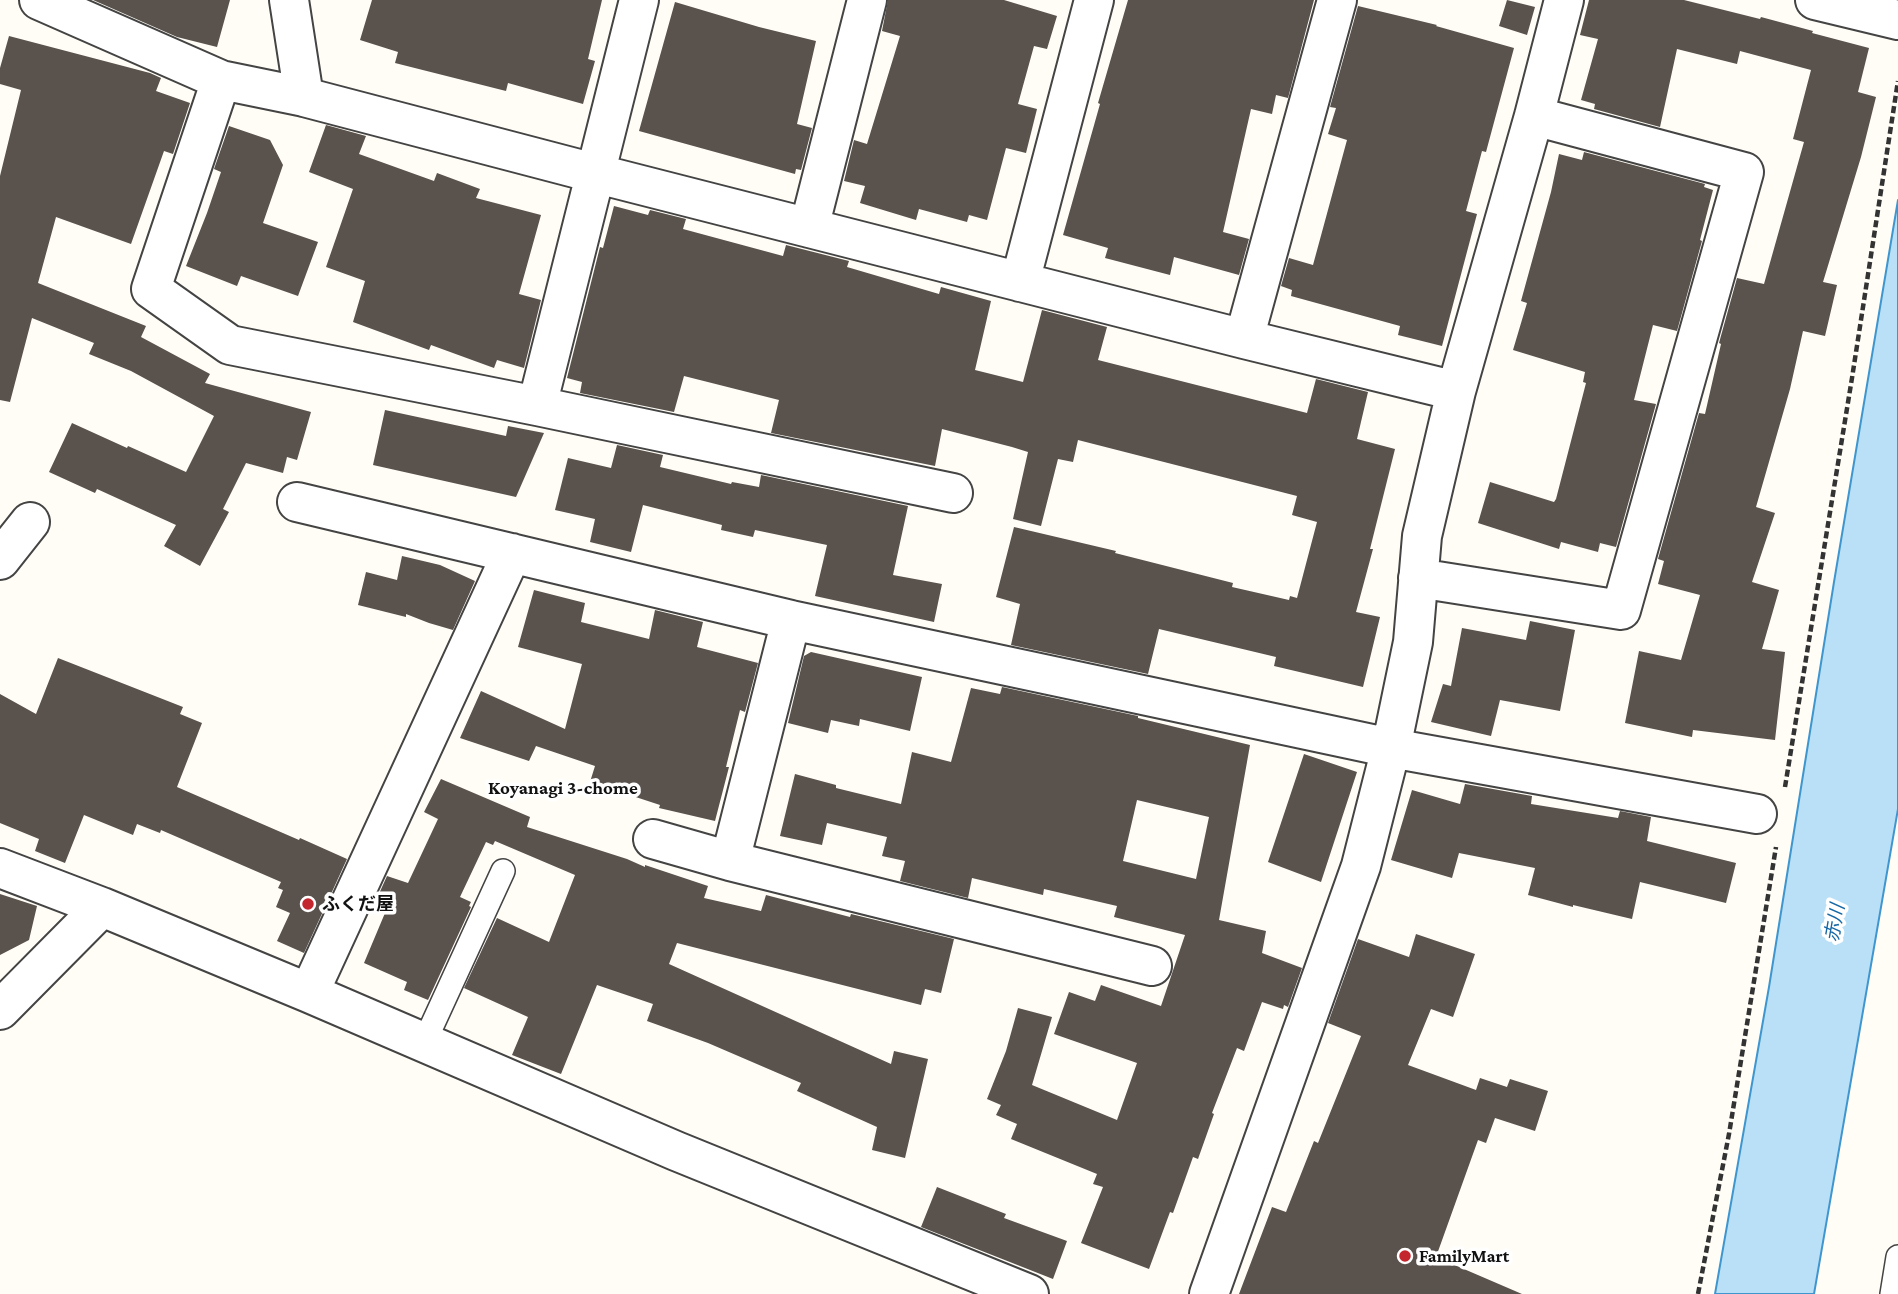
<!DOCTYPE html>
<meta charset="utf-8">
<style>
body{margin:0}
canvas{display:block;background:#fffdf5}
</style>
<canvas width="1898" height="1294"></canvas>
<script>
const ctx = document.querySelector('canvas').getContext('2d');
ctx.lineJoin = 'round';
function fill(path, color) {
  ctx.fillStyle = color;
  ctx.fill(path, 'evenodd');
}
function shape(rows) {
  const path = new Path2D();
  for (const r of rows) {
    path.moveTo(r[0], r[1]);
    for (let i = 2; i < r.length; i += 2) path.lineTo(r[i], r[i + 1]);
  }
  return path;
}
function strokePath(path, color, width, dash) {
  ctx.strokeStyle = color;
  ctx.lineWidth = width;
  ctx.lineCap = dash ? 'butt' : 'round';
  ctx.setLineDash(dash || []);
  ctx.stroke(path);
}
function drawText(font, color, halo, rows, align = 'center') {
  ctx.font = font + ' "Crimson Pro","Noto Sans JP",serif';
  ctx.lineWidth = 7;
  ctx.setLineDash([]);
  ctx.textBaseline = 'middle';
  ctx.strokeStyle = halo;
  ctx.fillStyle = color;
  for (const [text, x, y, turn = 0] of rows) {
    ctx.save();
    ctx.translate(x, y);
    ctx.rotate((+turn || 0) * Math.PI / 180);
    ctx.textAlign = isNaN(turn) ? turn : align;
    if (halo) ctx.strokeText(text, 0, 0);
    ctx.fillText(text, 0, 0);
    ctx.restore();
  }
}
const water = shape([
 [1898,200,1898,809,1814,1294,1715,1294,1769,987,1834,582,1898,200]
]);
const building = shape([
 [93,0,230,0,217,47,177,37],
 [372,0,602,0,588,59,595,61,583,104,508,83,506,91,395,63,398,52,360,40],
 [888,0,1004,0,1057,16,1047,49,1034,46,1018,104,1037,109,1026,153,1006,148,987,220,969,215,967,222,919,209,916,220,860,203,865,186,844,181,854,140,867,144,900,36,882,31],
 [1128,0,1314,0,1288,98,1276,95,1272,114,1251,109,1223,232,1249,239,1239,275,1174,257,1170,275,1105,258,1108,248,1063,235,1100,104,1098,103],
 [1507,0,1535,7,1527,35,1499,26],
 [1589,0,1684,0,1760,19,1761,17,1813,31,1812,33,1869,48,1858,92,1876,97,1861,157,1823,282,1837,285,1825,336,1803,331,1790,389,1756,507,1775,513,1752,582,1779,590,1762,649,1785,652,1775,740,1693,730,1692,737,1625,723,1639,651,1681,660,1700,595,1658,584,1664,561,1658,559,1699,413,1705,414,1721,344,1719,343,1737,278,1764,284,1804,142,1793,139,1811,70,1740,51,1737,64,1677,49,1660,127,1594,109,1595,104,1581,100,1598,39,1580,35],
 [675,2,759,27,816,41,797,124,812,128,801,170,796,169,795,174,639,131],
 [1358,6,1437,25,1436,26,1514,48,1486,152,1482,151,1466,211,1477,214,1442,346,1398,335,1400,326,1291,296,1292,290,1281,286,1289,258,1313,265,1347,140,1328,134,1336,108,1330,107],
 [9,36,150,73,161,78,156,91,190,103,173,154,164,151,131,244,56,217,38,283,146,326,141,337,210,374,205,383,311,412,297,460,287,457,283,473,246,463,223,509,229,512,200,566,164,546,176,525,97,489,95,493,49,472,72,423,127,448,128,446,186,472,214,416,131,371,89,354,94,343,32,318,10,402,0,400,0,176,21,90,0,84,0,68],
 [326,125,366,136,359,154,434,181,437,173,480,189,476,198,541,215,519,294,541,300,524,368,497,360,494,368,431,345,429,350,353,322,365,281,326,267,353,189,309,172],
 [229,126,270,140,283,165,263,223,318,242,298,296,241,276,237,286,186,266,207,213,221,172,214,169],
 [1584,152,1705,184,1704,187,1713,190,1700,240,1702,241,1677,331,1653,325,1634,400,1656,404,1616,547,1600,543,1598,552,1561,542,1559,549,1478,523,1490,482,1554,502,1556,499,1586,383,1583,382,1585,372,1513,350,1527,303,1521,301,1551,192,1559,154,1582,160],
 [614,206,648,215,650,210,686,219,683,229,783,256,786,245,849,261,847,267,939,294,941,287,991,301,975,370,1023,382,1042,310,1107,327,1098,360,1307,413,1316,379,1368,392,1357,439,1395,449,1370,549,1373,549,1356,612,1380,617,1363,687,1274,666,1276,657,1159,629,1148,674,1011,645,1020,604,996,597,1014,527,1116,551,1115,553,1233,583,1232,587,1289,600,1290,596,1297,598,1317,522,1292,515,1297,496,1078,440,1073,462,1058,459,1041,526,1013,519,1028,452,1012,447,942,429,935,466,771,433,779,400,684,376,674,412,580,393,582,382,567,378,600,247,603,248],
 [385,410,506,436,508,426,544,433,516,497,373,465],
 [617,445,663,455,660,467,731,484,732,482,759,487,761,475,908,506,893,575,942,584,934,622,815,596,827,545,755,530,753,537,721,530,722,525,643,505,631,552,590,542,595,519,555,510,568,458,611,468],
 [402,556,440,565,475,581,453,630,429,623,406,614,406,617,358,605,366,572,397,580],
 [534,590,585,603,581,622,649,639,655,610,703,622,697,647,758,663,745,712,740,710,726,767,729,767,715,821,659,808,660,805,590,782,595,766,536,746,529,761,460,738,481,691,565,729,582,664,518,647],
 [1530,621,1575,630,1560,711,1500,700,1491,736,1431,722,1443,684,1451,686,1462,628,1526,640],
 [811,652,922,677,910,731,860,719,859,726,831,720,828,733,788,723,804,656],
 [58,658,183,707,180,714,202,723,177,787,299,840,300,838,347,859,304,953,277,941,290,913,276,907,283,890,278,888,281,882,161,830,160,833,137,824,133,835,84,815,65,863,35,851,39,839,0,823,0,694,36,714],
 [1002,687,1138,716,1138,718,1250,745,1219,920,1266,931,1262,953,1302,968,1288,1007,1284,1005,1283,1009,1262,1002,1244,1051,1237,1048,1212,1113,1214,1114,1198,1159,1193,1157,1173,1213,1170,1212,1149,1269,1081,1243,1103,1187,1093,1184,1097,1174,1011,1139,1017,1124,996,1115,1001,1105,987,1099,1006,1051,1018,1008,1052,1017,1032,1085,1117,1120,1137,1063,1054,1034,1069,992,1095,1001,1101,985,1161,1006,1185,935,1114,917,1117,906,1044,889,1043,895,972,878,968,898,900,881,905,861,882,856,887,837,827,823,822,845,780,836,795,774,836,785,836,788,901,804,912,752,951,762,971,688,1000,694],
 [1137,800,1209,817,1196,879,1123,861],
 [1304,754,1357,772,1321,882,1268,862],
 [441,779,530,817,527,827,627,859,645,867,645,865,708,886,704,898,761,911,766,895,850,917,851,914,954,939,941,993,925,989,921,1005,677,943,669,964,891,1064,894,1051,928,1059,905,1158,872,1150,877,1127,797,1091,801,1083,708,1043,647,1021,653,1004,597,985,561,1074,512,1055,528,1017,464,988,497,918,549,942,575,875,495,841,493,845,486,842,460,897,471,902,469,906,471,907,428,1000,404,990,407,982,364,963,385,913,373,907,387,876,408,883,438,819,424,812],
 [1465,784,1532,796,1531,804,1618,818,1620,811,1651,817,1647,841,1736,863,1726,903,1640,882,1632,919,1573,905,1573,907,1528,895,1535,868,1459,853,1452,878,1391,860,1412,790,1460,804],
 [0,894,37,906,29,940,0,955],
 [1416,934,1475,954,1453,1017,1431,1009,1408,1065,1476,1090,1480,1078,1507,1087,1510,1079,1548,1091,1535,1131,1495,1118,1486,1143,1478,1140,1436,1257,1522,1294,1239,1294,1272,1207,1286,1212,1314,1141,1318,1143,1361,1036,1328,1023,1358,939,1409,957],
 [937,1187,1006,1214,1004,1218,1067,1241,1053,1279,921,1227]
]);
const path = shape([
 [1785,787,1852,378,1898,81],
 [1698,1294,1729,1134,1776,847]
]);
const lane = shape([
 [424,1043,503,871],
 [1892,1294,1898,1257]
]);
const street = shape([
 [39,0,221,80,304,97,594,173,1244,339,1456,391],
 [289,0,304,97],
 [1815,0,1898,20],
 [221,80,151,289,230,345,537,406,953,493],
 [809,228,867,0],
 [1020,282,1094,0],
 [1244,339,1337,0],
 [537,406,639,0],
 [297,502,791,620,1391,748,1757,814],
 [0,560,30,522],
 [1418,578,1621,610,1744,172,1534,116],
 [653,839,730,861,1152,966],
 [730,861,791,620],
 [0,868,102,907,309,993,676,1151,1029,1294],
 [309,993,512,553],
 [0,1010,102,907],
 [1209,1294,1361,866,1391,748,1413,642,1422,536,1456,391,1534,116,1564,0]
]);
const markers = [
 [308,904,7,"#c4262e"],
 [1405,1256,7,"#c4262e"]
];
const poiNames = [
 ["ふくだ屋",322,904],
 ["FamilyMart",1419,1256]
];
const neighbourhoodNames = [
 ["Koyanagi 3-chome",563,788]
];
const waterNames = [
 ["赤川",1835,923,-80]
];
fill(water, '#b9e0f7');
strokePath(water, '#3f96cf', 2);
fill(building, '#5a524d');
strokePath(lane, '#444', 26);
strokePath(street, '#444', 42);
strokePath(path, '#333', 4.5, [7, 3.5]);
strokePath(lane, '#fff', 23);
strokePath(street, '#fff', 38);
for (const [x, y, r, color] of markers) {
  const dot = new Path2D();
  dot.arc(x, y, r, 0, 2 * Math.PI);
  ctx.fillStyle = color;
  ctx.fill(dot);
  strokePath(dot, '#fff', 2.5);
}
drawText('bold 18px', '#111', '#fff', poiNames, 'left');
drawText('bold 19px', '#111', '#fff', neighbourhoodNames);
drawText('italic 19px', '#1768a6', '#fff', waterNames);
</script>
